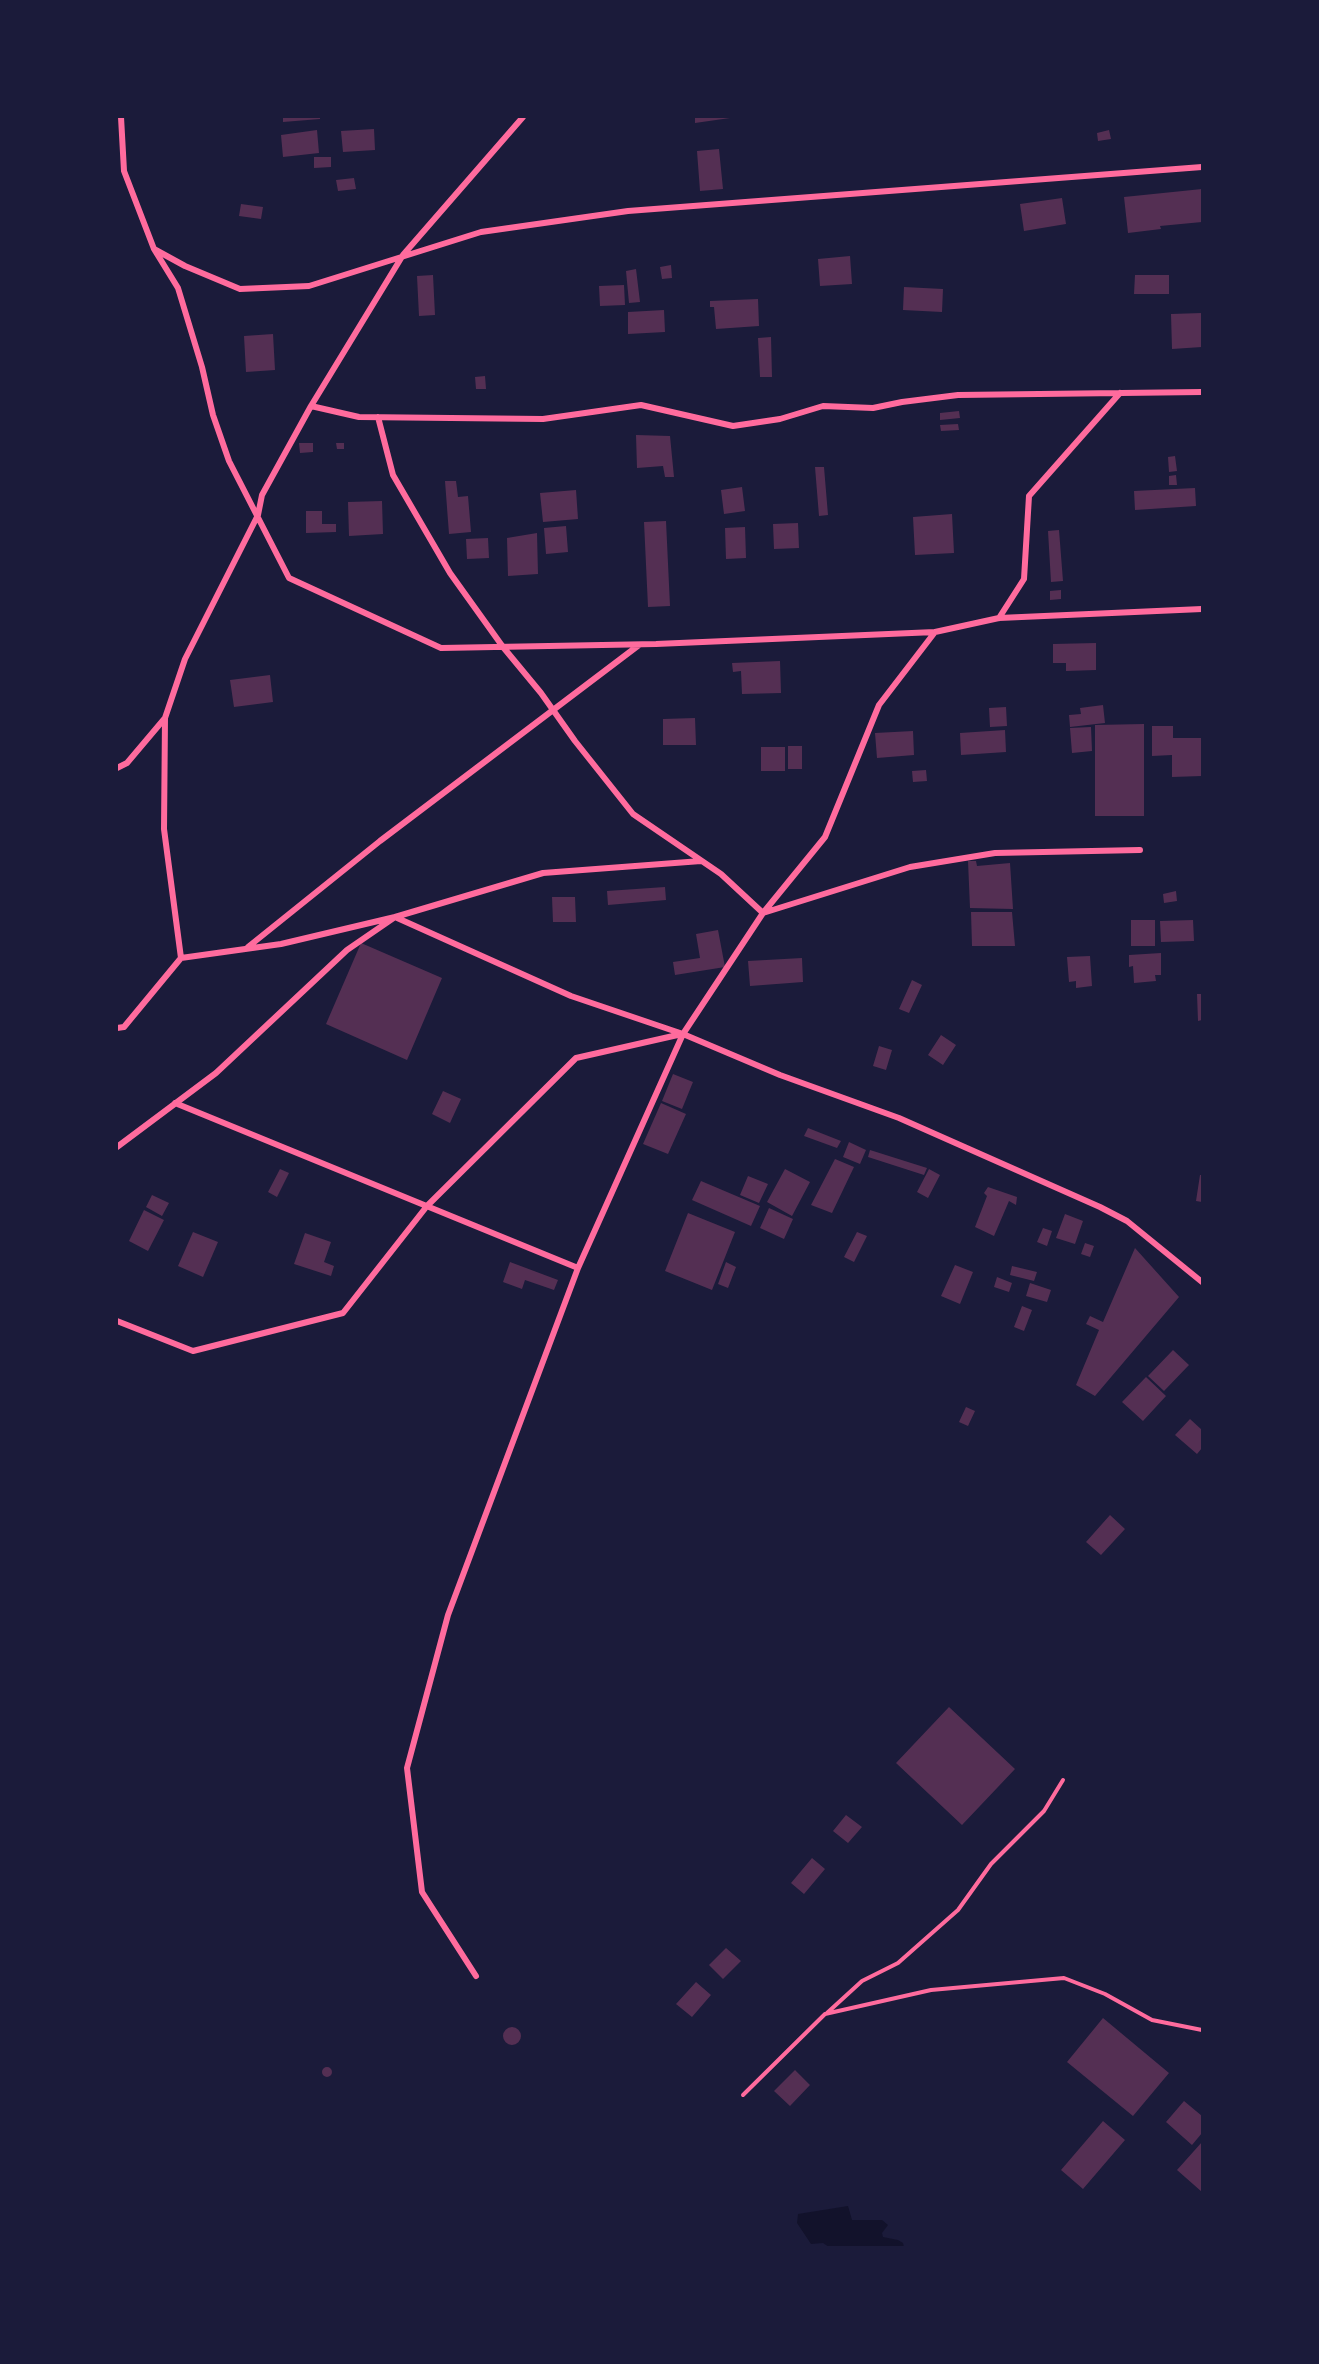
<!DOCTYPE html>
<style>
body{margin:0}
#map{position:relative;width:1319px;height:2364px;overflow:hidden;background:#1b1b3a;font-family:Rubik,sans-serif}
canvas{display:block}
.frame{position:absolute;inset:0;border:118px solid #1b1b3a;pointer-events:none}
</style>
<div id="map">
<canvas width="1319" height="2364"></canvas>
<div class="frame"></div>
</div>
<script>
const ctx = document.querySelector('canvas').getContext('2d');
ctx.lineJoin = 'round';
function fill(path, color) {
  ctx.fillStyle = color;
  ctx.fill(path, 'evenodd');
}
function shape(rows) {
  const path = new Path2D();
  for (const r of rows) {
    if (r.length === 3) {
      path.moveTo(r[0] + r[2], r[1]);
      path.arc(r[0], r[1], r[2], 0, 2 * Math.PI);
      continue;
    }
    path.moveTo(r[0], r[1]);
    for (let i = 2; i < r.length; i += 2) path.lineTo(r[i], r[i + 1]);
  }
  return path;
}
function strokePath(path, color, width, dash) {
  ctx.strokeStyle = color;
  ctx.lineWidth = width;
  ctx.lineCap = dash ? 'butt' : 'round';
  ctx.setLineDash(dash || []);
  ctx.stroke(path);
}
const water = shape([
 [848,2206,852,2220,882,2220,888,2225,882,2233,883,2237,898,2240,903,2243,904,2247,829,2247,823,2243,811,2244,797,2223,798,2214]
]);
const building = shape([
 [283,117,320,117,320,119,283,122],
 [695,117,730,117,730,118,695,123],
 [374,129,375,150,343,152,341,131],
 [317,130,319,153,283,157,281,135],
 [1109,130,1111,139,1098,141,1097,133],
 [719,149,723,189,700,191,697,151],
 [314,157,331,157,331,167,314,168],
 [354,178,356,189,338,191,336,180],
 [1202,189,1202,222,1160,226,1161,229,1128,233,1124,197],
 [1062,198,1066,224,1024,231,1020,204],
 [241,204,263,207,261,219,239,216],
 [850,256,852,284,820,286,818,259],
 [671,265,672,278,662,279,660,267],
 [636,269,640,302,629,303,626,271],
 [433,275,435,315,419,316,417,276],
 [1135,275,1169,275,1169,294,1134,294],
 [624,285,625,305,600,306,599,286],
 [904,287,943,289,942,312,903,310],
 [758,299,759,326,716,329,714,307,710,307,710,301],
 [664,310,665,332,628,334,628,312],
 [1202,313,1202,347,1172,349,1171,314],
 [273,334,275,370,246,372,244,336],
 [771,337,772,377,760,377,758,338],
 [485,376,486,389,476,389,475,377],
 [959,411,960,418,940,420,940,413],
 [958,424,959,430,941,431,940,425],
 [636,435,670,436,674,477,665,477,663,466,637,468],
 [299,443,313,443,313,452,300,453],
 [336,443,344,443,344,449,337,449],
 [1175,456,1177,471,1169,472,1168,457],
 [815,467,824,467,828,515,819,516],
 [1176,475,1177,485,1169,485,1169,476],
 [445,481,456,481,458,497,468,496,471,532,449,534],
 [742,487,745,511,724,514,721,490],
 [1195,488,1196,506,1135,510,1134,491],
 [576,490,578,519,543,522,540,493],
 [382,501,383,534,349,536,348,502],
 [306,511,322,511,322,524,336,524,336,532,306,533],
 [952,514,954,553,915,555,913,517],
 [666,521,670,606,648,607,644,522],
 [798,523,799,548,774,549,773,524],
 [566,526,568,552,546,554,544,528],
 [745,527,746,558,726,559,725,528],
 [1059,530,1063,581,1051,582,1048,531],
 [537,533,538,574,508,576,507,538],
 [488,538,489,558,467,559,466,539],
 [1061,590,1061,599,1050,600,1050,591],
 [1096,643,1096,670,1066,671,1066,663,1053,663,1053,644],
 [780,661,781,693,742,694,741,671,733,672,732,663],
 [270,675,273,702,234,707,230,680],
 [1103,705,1105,723,1070,727,1069,715,1081,714,1080,708],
 [1006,707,1007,726,990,727,989,708],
 [695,718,696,745,663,745,663,719],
 [1144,724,1144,816,1095,816,1095,725],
 [1152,726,1173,726,1173,738,1201,738,1202,776,1172,777,1172,755,1152,756],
 [1091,727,1092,751,1072,753,1070,728],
 [1005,730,1006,752,961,755,960,733],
 [913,731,914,755,877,758,875,733],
 [788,746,802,746,802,769,788,769],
 [761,747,785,747,785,771,761,771],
 [926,770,927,781,913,782,912,771],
 [968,861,976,861,977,866,1010,863,1013,909,970,908],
 [665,887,666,900,608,905,607,891],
 [1176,891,1177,901,1164,903,1163,894],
 [552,897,575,897,576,922,553,922],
 [971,912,1012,912,1015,946,972,946],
 [1131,920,1155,920,1155,946,1131,946],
 [1193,920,1194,941,1161,942,1160,921],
 [718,930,725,967,675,975,673,962,700,958,696,934],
 [361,943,442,978,407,1060,326,1024],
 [1161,953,1161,975,1155,975,1156,981,1134,983,1133,966,1129,967,1129,955],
 [1090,956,1092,986,1076,988,1076,981,1069,982,1067,957],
 [802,958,803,982,750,986,748,961],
 [912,980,922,985,909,1013,899,1009],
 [1197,994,1202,994,1202,1020,1198,1021],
 [941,1035,956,1045,943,1065,928,1055],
 [879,1046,892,1050,886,1070,873,1066],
 [673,1074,693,1082,682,1109,662,1101],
 [443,1091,461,1099,450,1123,432,1114],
 [661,1103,686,1114,668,1154,643,1144],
 [808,1128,841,1141,837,1148,804,1136],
 [849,1142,866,1150,860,1164,843,1157],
 [870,1150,927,1168,924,1175,868,1157],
 [835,1159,854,1167,832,1213,811,1205],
 [280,1169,289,1173,277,1197,268,1192],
 [785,1169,810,1182,792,1216,767,1202],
 [929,1169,940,1175,928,1198,917,1192],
 [1200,1175,1202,1175,1202,1202,1196,1201],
 [748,1176,768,1184,759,1203,740,1195],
 [701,1181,760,1206,751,1226,692,1200],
 [988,1187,1017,1197,1016,1205,1009,1201,994,1236,975,1227,987,1196,984,1193],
 [152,1195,169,1203,162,1216,146,1207],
 [769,1208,793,1219,784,1239,760,1228],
 [144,1210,164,1220,148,1251,129,1241],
 [688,1213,735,1232,712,1290,665,1271],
 [1065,1214,1083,1221,1075,1244,1056,1238],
 [1043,1228,1052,1231,1047,1246,1037,1242],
 [193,1232,218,1242,203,1277,178,1266],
 [857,1232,867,1236,854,1262,844,1257],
 [305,1233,331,1242,324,1262,334,1266,331,1276,294,1264],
 [1085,1243,1094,1246,1090,1257,1081,1254],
 [1135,1248,1179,1297,1095,1396,1076,1385,1099,1330,1086,1324,1090,1316,1103,1322],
 [510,1262,558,1280,554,1290,525,1280,522,1289,503,1282],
 [726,1262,736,1267,728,1288,718,1284],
 [955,1265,973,1272,960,1304,941,1296],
 [1012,1266,1037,1272,1034,1281,1010,1275],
 [997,1277,1012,1283,1009,1292,994,1287],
 [1030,1283,1051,1290,1047,1302,1026,1296],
 [1022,1306,1032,1310,1024,1331,1014,1327],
 [1173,1350,1189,1365,1164,1391,1148,1376],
 [1146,1377,1166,1396,1143,1421,1122,1402],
 [966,1407,975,1411,968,1426,959,1422],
 [1190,1419,1202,1430,1202,1448,1197,1454,1175,1435],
 [1110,1515,1125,1529,1101,1555,1086,1542],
 [949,1707,1015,1769,962,1825,896,1763],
 [846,1815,862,1827,848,1843,833,1831],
 [812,1858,825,1869,804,1894,791,1883],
 [726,1948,741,1961,723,1979,709,1965],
 [696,1982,711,1995,692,2017,676,2004],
 [1103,2018,1169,2073,1133,2116,1067,2062],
 [512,2036,9],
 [327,2072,5],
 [795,2070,810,2085,790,2106,774,2091],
 [1184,2101,1202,2116,1202,2133,1192,2145,1166,2122],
 [1103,2121,1125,2140,1083,2189,1061,2170],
 [1202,2142,1202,2192,1177,2170]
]);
const path = shape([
 [827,2013,862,1981,898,1963,958,1910,991,1864,1044,1811,1063,1780],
 [743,2095,825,2014,931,1990,1064,1978,1105,1994,1152,2020,1202,2030]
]);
const minor = shape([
 [121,117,124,171,154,249,185,266,240,289,309,286,481,232,628,211,1202,167],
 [154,249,178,288,202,367,213,415,229,461,289,578,441,648,656,644,935,632],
 [311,406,359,417,543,419,641,405,733,426,780,419,823,406,873,408,902,402,958,395,1202,392],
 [378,417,393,475,450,573,503,647,541,693,575,741,633,814,721,874,763,913,825,837,879,705,935,632,999,618,1202,609],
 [999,618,1024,579,1029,496,1120,393],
 [165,718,164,829,181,958,281,944,395,917,571,996,683,1034,780,1075,899,1118,1100,1207,1127,1221,1202,1282],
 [117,768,127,763,165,718,185,659,258,515,262,495,311,406,403,255,523,117],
 [248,947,380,841,639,645],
 [117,1028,124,1027,181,958],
 [175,1103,578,1268],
 [117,1147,216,1073,347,950,395,917,543,873,701,861],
 [117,1321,193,1351,343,1313,427,1206,576,1058,682,1034],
 [476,1976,422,1892,407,1768,448,1615,578,1268,683,1034,763,913,910,867,995,853,1140,850]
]);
fill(water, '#12122b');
fill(building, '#542f53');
strokePath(path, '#ff6b9d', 4);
strokePath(minor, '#ff6b9d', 6);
</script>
